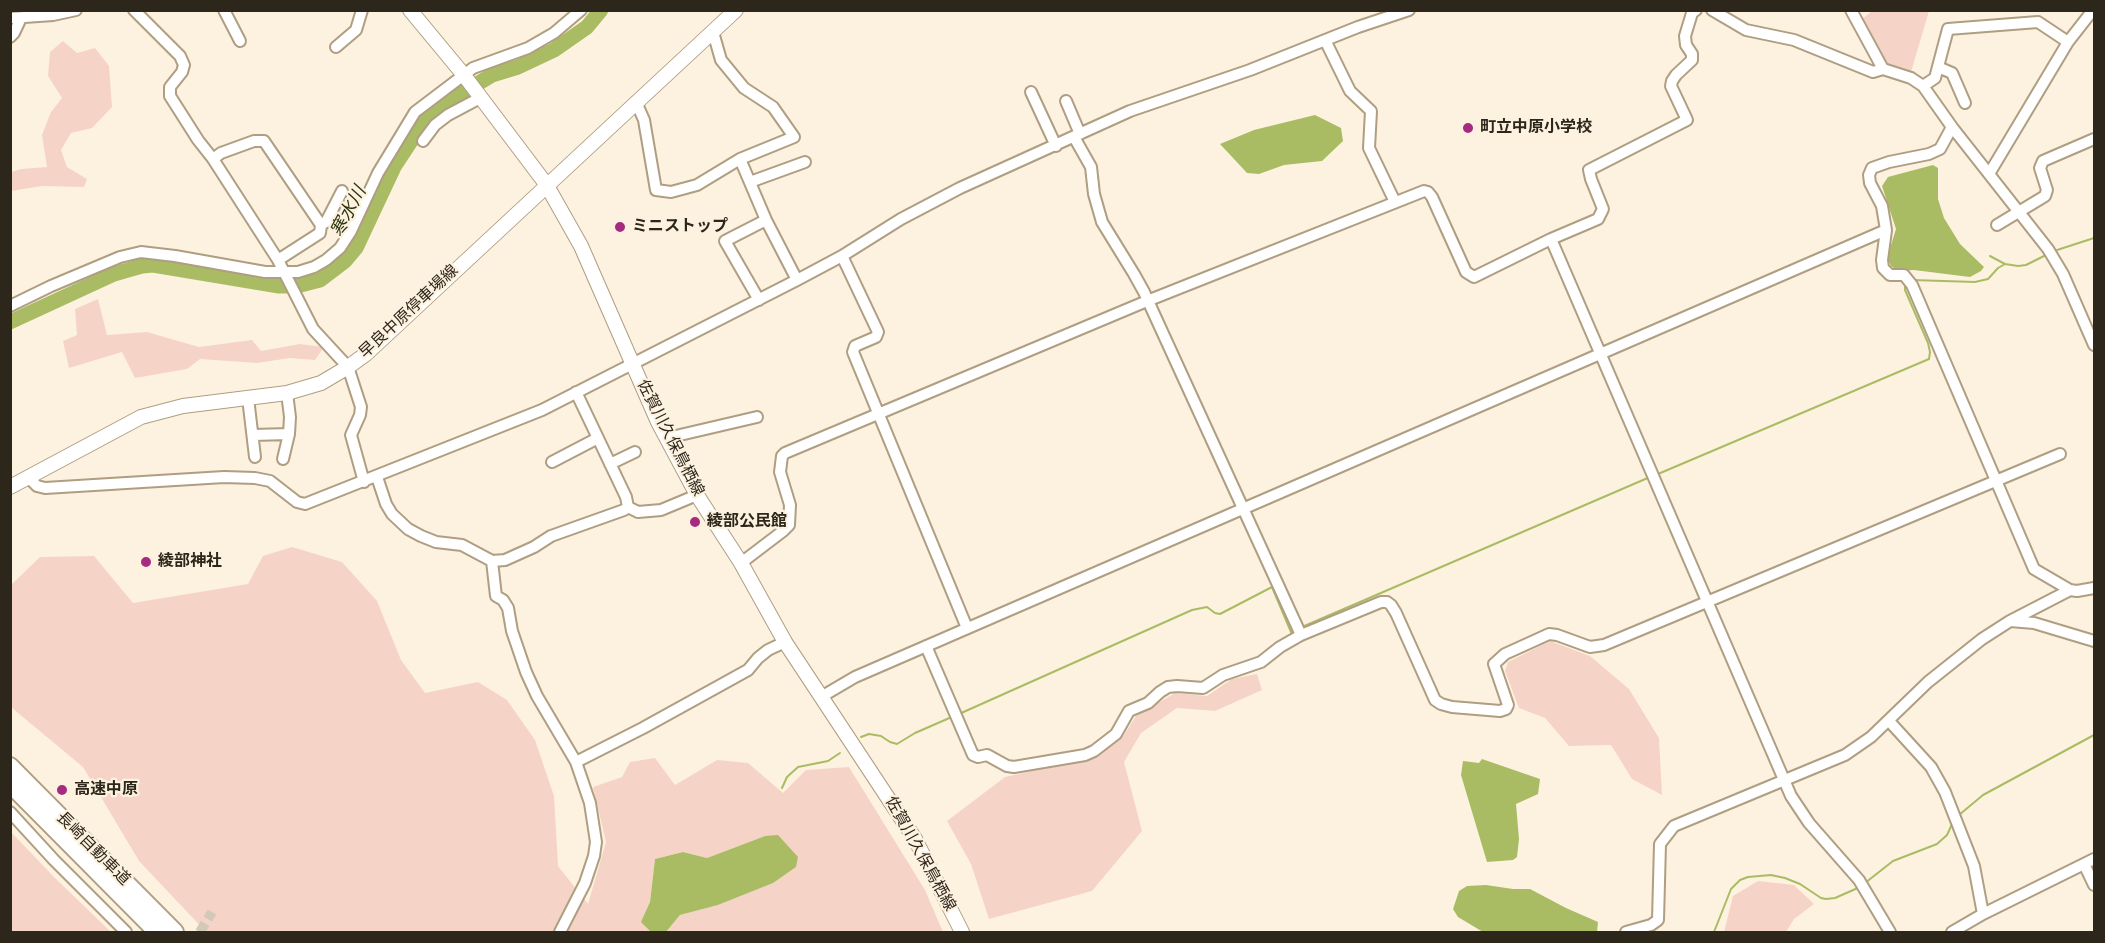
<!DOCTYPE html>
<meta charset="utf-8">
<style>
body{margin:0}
#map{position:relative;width:2105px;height:943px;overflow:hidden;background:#fdf2e0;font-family:"Varela Round",sans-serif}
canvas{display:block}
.frame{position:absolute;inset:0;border:12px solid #2d261b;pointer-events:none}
</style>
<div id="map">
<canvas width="2105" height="943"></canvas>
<div class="frame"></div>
</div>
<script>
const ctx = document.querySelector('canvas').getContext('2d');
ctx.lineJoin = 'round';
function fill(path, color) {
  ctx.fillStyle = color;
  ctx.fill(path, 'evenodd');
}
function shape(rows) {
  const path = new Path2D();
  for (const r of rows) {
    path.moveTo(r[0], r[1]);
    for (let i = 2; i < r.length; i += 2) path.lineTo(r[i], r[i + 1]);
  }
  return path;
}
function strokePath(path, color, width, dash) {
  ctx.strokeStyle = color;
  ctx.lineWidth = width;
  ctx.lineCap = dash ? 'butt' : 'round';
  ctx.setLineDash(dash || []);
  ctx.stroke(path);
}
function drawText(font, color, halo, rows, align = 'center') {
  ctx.font = font + ' "Varela Round","Noto Sans JP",sans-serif';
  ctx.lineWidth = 4.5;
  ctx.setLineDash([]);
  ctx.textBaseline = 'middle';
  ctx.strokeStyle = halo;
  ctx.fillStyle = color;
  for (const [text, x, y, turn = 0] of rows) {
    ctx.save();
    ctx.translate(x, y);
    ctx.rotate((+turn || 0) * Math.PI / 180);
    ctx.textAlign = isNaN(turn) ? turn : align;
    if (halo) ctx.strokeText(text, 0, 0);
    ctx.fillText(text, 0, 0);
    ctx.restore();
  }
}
const green = shape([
 [1872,11,1929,11,1911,72,1886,64,1861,20],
 [63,41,77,53,95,48,109,66,112,107,92,128,71,133,61,150,67,167,87,179,84,187,42,186,11,191,11,172,21,169,47,167,42,135,51,112,62,98,48,76,50,52],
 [98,299,107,335,147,332,199,347,252,340,261,351,300,344,324,347,315,360,290,358,257,363,200,359,187,369,135,378,122,352,69,368,63,341,77,335,75,309],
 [292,547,342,562,377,601,401,660,425,693,478,682,507,700,535,740,554,796,558,866,588,904,606,842,593,787,622,777,630,762,655,758,675,785,717,760,748,763,783,793,806,770,849,767,925,890,943,932,666,932,680,915,718,905,772,883,796,867,765,836,707,858,683,852,655,859,650,902,642,922,651,932,206,932,139,861,83,767,12,708,10,586,40,557,94,556,133,603,248,584,263,556],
 [1550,641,1590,656,1629,689,1659,738,1662,795,1632,779,1611,745,1569,746,1545,718,1519,708,1505,671,1508,662],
 [1257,674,1262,690,1215,711,1177,708,1141,733,1124,762,1142,831,1092,891,989,919,971,864,947,821,1005,777,1091,758,1124,735,1136,716,1175,693,1207,696,1232,679],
 [11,832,55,878,111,932,11,932],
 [1758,881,1794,885,1814,904,1794,919,1786,932,1724,932,1733,896]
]);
const water = shape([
 [1315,115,1341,128,1343,141,1322,161,1284,165,1259,174,1247,173,1220,144,1254,130],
 [1933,165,1938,168,1938,199,1944,218,1960,244,1984,267,1981,271,1970,277,1914,270,1898,271,1891,266,1887,258,1896,229,1882,186,1888,177],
 [1482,759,1540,779,1538,794,1516,804,1519,839,1517,857,1513,860,1487,862,1461,775,1463,761,1479,763],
 [778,835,798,857,796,867,773,883,718,905,680,915,666,932,651,932,641,922,650,902,655,859,683,852,707,858,765,836],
 [1486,885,1513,889,1530,889,1566,908,1598,922,1597,932,1483,932,1458,917,1453,909,1459,891,1467,886]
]);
const stream = shape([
 [2054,251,2094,238],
 [1990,256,2005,264,2018,266,2026,265,2046,255],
 [1912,280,1975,282,1988,279,1998,268,2005,264],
 [1658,474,1929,359,1930,352,1928,343,1905,290,1905,284],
 [1302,627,1650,477],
 [959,714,1192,610,1207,607,1215,613,1220,614,1272,587,1291,632,1294,630],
 [861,737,869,734,881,736,890,742,897,744,915,733,954,716],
 [782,788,787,777,798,767,828,761,840,753],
 [1959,815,1983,795,2094,735],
 [1865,883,1893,861,1937,844,1947,835,1953,822],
 [1714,932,1731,889,1740,880,1748,877,1771,875,1785,878,1800,884,1821,898,1826,899,1835,898,1860,887]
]);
const river = shape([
 [10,322,114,274,142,266,153,265,279,286,297,286,320,280,345,261,356,248,394,167,419,129,437,108,492,75,518,67,554,50,587,27,601,10]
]);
const minorTunnel = shape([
 [200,932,212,912]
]);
const minor = shape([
 [134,10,180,56,184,65,182,72,170,87,170,96,198,140,213,159,278,260,313,329,348,367,361,407,360,415,351,435,364,482],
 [224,10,240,41],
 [1712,10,1746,30,1794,40,1873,72,1883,69,1911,78,1923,86,1952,127,2048,249,2063,274,2094,345],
 [1851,10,1883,69],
 [10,18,53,15,76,10],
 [10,37,14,33,21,18],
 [1325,40,1350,91,1371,111,1369,148,1395,202],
 [336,47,356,30,362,10],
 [1938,67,1952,73,1965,103],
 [1923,86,1935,78,1948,29,2038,22,2068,42],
 [1031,92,1056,146],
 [1066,101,1080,134],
 [636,102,644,120,656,190,671,192,697,185,740,159,794,137,773,107,744,88,721,60,713,32],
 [1952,127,1940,149,1929,154,1889,162,1872,168,1869,175,1870,183,1882,206,1886,230,1882,260,1883,268,1890,275,1904,275,1912,285,2034,569,2070,590,2077,591,2094,588],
 [1074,137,1091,167,1094,194,1102,222,1134,274,1144,292,1301,635],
 [423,141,435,125,448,115,480,98],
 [213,159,221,153,254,141,264,141,321,225,320,233,278,260],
 [740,159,766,220,797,280],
 [1989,174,2068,42,2093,10],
 [750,182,805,162],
 [321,225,326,222,342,191],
 [1997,225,2045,196,2047,190,2040,168,2043,161,2094,139],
 [1551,239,1791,796,1809,823,1859,880,1890,932],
 [842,256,878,332,876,337,855,346,853,352,967,628],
 [759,300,725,241,766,220],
 [10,306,51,286,120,257,141,252,175,256,265,272,298,272,314,267,326,260,340,248,351,231,378,173,415,112,473,68,528,48,554,33,581,10],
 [576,392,626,497,628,507],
 [248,398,255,457],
 [253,435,289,434],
 [667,438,757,417],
 [283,459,289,434,290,417,287,393],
 [552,462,598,438],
 [610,464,635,452],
 [28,477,37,486,45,488,224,477,255,478,270,481,297,502,305,504,542,410,797,280,842,256,901,219,960,188,1130,111,1250,70,1358,27,1409,10],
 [377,477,386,504,392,514,408,529,421,536,436,542,462,545,492,561,505,560,534,547,551,536,624,510,628,507,638,512,661,510,697,495],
 [492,561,496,596,503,600,508,608,512,631,526,672,537,696,576,762,590,803,596,842,594,856,585,883,560,932],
 [741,563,783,531,789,525,790,505,780,472,782,456,785,453,1147,301,1424,191,1428,192,1432,197,1466,272,1474,277,1551,239,1598,219,1603,209,1591,179,1589,170,1687,120,1671,86,1672,81,1676,75,1692,60,1692,54,1686,45,1685,36,1692,13,1696,10],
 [2010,621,2034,623,2094,641],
 [926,646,973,755,978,757,987,755,1007,766,1014,767,1085,755,1094,751,1116,734,1129,711,1148,703,1160,692,1168,687,1177,686,1203,688,1223,675,1261,662,1280,647,1301,635,1381,602,1387,602,1391,605,1396,613,1435,700,1441,704,1452,707,1500,711,1506,709,1508,705,1494,664,1505,654,1549,634,1557,635,1590,647,1604,645,2060,454],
 [821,697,855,677,1886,230],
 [1889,721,1931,767,1945,792,1974,866,1983,914],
 [576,762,643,728,748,670,758,658,768,650,785,642],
 [10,812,54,860,126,932],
 [2084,864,2094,885],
 [1626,932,1651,925,1658,920,1660,844,1674,826,1845,755,1871,737,1928,682,1982,639,2010,621,2070,590],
 [1952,932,1983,914,2094,859]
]);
const major = shape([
 [410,10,463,74,546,184,581,246,658,422,697,495,741,563,785,642,915,839,962,932],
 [10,487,141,417,183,406,287,393,321,383,348,367,366,354,736,10]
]);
const highway = shape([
 [10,766,175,932],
 [10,784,157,932]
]);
const markers = [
 [1468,128,6,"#a62b80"],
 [620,227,6,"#a62b80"],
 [695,522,6,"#a62b80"],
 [146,562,6,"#a62b80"],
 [62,790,6,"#a62b80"]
];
const poiNames = [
 ["町立中原小学校",1480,128],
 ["ミニストップ",632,227],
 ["綾部公民館",707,522],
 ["綾部神社",158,562],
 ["高速中原",74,790]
];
const streetNames = [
 ["早良中原停車場線",409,312,-43],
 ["佐賀川久保鳥栖線",670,438,63],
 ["長崎自動車道",93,849,45],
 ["佐賀川久保鳥栖線",920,854,61]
];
const waterNames = [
 ["寒水川",349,212,-62]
];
fill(green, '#f5d4c7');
fill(water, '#a9bc63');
strokePath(stream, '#a9bc63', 2);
strokePath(river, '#a9bc63', 15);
strokePath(minorTunnel, '#d3c9b9', 10, [10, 5]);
strokePath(minor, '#af9e81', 14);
strokePath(major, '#af9e81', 16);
strokePath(highway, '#af9e81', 20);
strokePath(minor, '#fff', 10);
strokePath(major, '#fff', 14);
strokePath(highway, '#fff', 16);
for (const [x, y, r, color] of markers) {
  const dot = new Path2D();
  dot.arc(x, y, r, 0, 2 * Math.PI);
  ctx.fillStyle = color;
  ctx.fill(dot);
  strokePath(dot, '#fdf2e0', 2);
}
drawText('bold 16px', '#2d261b', '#fdf2e0', poiNames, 'left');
drawText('16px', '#2d261b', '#fdf2e0', streetNames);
drawText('italic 18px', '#2d340e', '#fdf2e0', waterNames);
</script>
